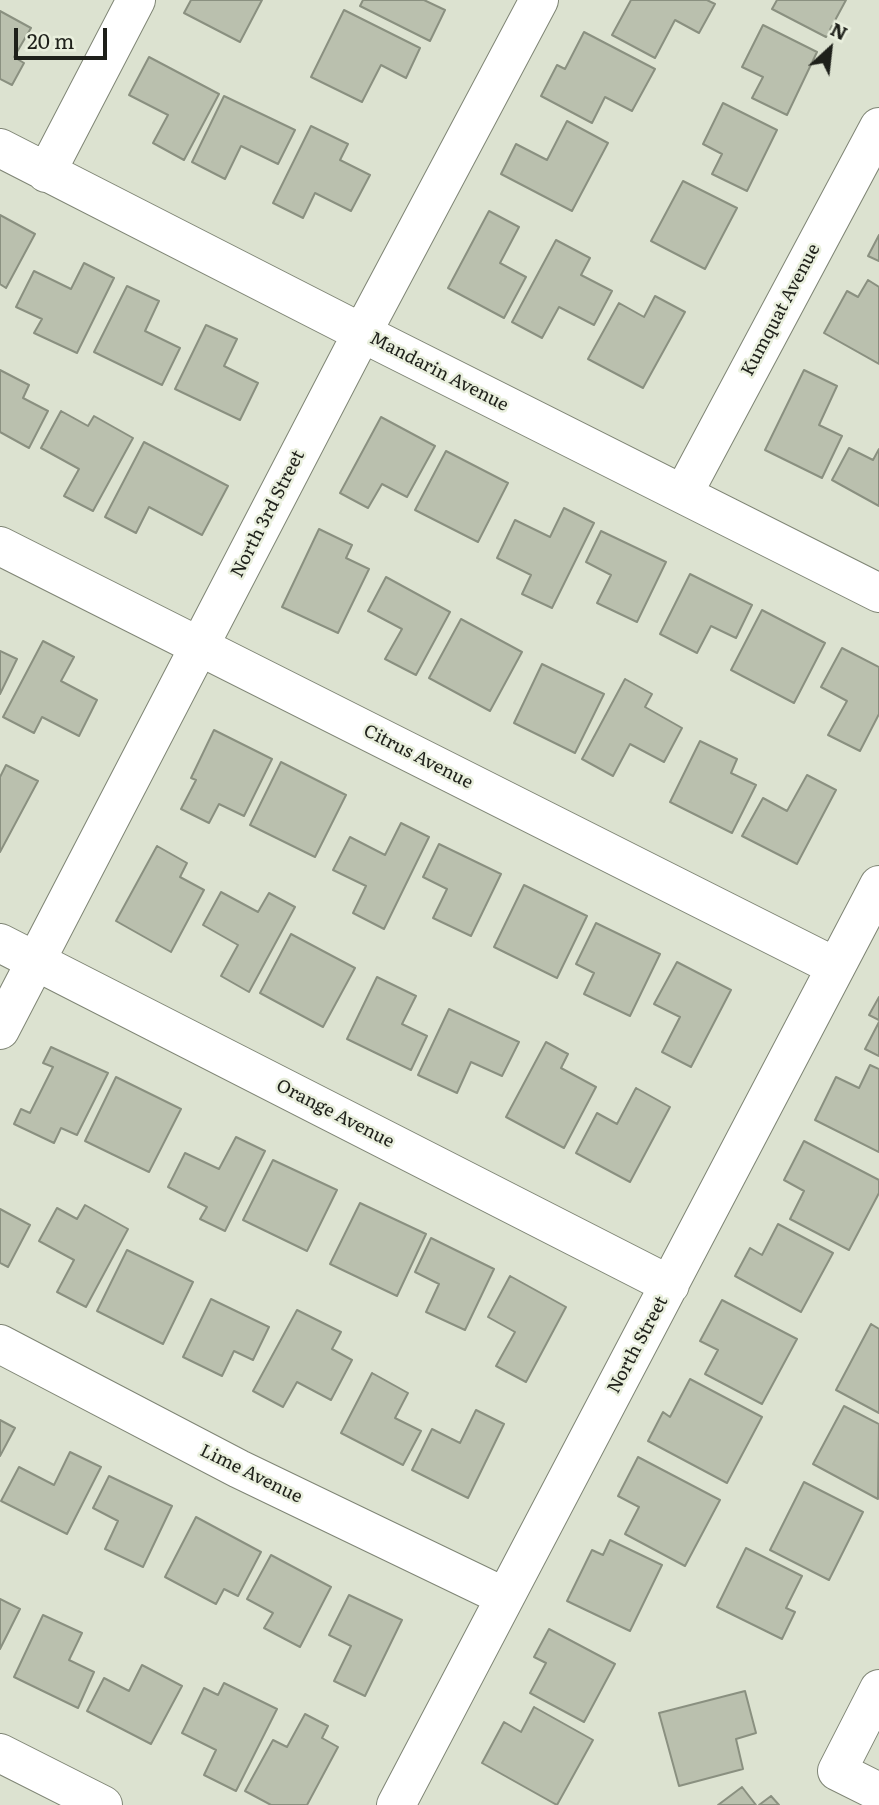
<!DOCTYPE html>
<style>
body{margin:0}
#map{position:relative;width:879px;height:1805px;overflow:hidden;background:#dce2d0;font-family:Literata,serif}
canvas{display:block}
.north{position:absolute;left:795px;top:14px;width:70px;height:70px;-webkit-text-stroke:5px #e9efdd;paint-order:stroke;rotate:27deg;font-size:19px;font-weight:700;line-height:28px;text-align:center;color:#1e201a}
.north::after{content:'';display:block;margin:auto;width:24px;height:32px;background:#1e201a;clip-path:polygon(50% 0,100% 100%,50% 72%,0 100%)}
.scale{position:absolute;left:14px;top:28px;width:93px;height:32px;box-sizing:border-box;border:4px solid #1e201a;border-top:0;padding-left:9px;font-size:21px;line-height:24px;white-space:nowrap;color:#1e201a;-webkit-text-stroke:5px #e9efdd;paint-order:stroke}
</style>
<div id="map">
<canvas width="879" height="1805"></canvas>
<div class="north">N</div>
<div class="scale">20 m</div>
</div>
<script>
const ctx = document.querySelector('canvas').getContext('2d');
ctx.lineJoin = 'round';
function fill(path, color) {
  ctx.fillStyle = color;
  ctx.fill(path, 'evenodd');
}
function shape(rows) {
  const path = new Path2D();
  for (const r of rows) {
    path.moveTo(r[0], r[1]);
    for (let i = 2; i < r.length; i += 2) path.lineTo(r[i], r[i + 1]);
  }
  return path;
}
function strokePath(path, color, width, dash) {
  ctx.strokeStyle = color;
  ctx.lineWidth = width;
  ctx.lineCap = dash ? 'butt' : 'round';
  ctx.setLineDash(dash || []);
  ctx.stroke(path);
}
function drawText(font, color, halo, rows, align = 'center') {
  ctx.font = font + ' Literata,serif';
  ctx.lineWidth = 5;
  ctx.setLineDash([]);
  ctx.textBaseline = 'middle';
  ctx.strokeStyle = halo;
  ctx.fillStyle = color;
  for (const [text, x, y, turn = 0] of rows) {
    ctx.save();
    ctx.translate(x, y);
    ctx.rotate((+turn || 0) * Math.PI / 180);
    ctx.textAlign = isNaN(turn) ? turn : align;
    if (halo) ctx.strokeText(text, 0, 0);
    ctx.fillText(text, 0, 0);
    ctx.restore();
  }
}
const building = shape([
 [191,0,262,0,240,42,184,13,191,0],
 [363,0,424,0,445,10,430,41,360,6,363,0],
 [631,0,707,0,715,4,699,33,675,20,655,58,612,35,631,0],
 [777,0,846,0,826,37,772,9,777,0],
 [344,10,420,48,406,78,381,65,362,102,311,77,344,10],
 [0,11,31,28,14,57,24,63,12,85,0,79,0,11],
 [763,25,817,52,787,115,752,98,763,77,742,67,763,25],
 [584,32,655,69,632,111,605,97,592,123,541,96,557,65,565,69,584,32],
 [149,57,219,94,184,160,153,143,168,115,129,95,149,57],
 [224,96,295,130,278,164,241,146,225,179,192,162,224,96],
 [723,103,777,130,747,191,712,174,722,154,703,144,723,103],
 [567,121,608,143,572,211,501,174,516,144,547,160,567,121],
 [311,126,348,144,340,160,370,175,351,211,315,193,303,218,273,203,311,126],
 [683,181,737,208,705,269,651,241,683,181],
 [489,211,519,227,500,263,526,277,504,318,448,288,489,211],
 [0,215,35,234,6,288,0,284,0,215],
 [879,235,879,261,868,256,879,235],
 [556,240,590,258,581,275,612,291,594,325,559,307,542,338,512,322,556,240],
 [84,263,114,278,77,353,34,333,42,319,16,307,34,271,71,289,84,263],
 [868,280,879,287,879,364,824,333,847,291,858,297,868,280],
 [127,286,159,301,145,331,180,348,162,385,94,352,127,286],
 [655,296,685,312,643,388,588,359,619,303,644,317,655,296],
 [206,325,237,339,224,366,258,383,240,420,175,389,206,325],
 [0,370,29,385,23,398,48,411,29,448,0,432,0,370],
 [804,370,837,386,819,425,842,436,822,478,765,450,804,370],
 [61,411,88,426,94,416,133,438,93,511,64,496,79,469,41,448,61,411],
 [381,417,435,446,407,497,382,484,368,508,340,493,381,417],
 [144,442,228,486,202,535,149,507,136,533,105,517,144,442],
 [849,448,873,460,879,449,879,506,832,480,849,448],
 [446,451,508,483,478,542,415,510,446,451],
 [564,508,594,523,552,608,522,594,531,575,497,558,515,520,550,537,564,508],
 [319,529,352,545,346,558,369,569,338,633,282,607,319,529],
 [601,531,666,562,637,622,597,603,611,575,586,562,601,531],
 [690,574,752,605,736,638,711,626,697,653,660,634,690,574],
 [386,577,450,612,416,675,385,659,402,629,368,611,386,577],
 [762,610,825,643,794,703,731,670,762,610],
 [461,619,522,652,490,711,429,678,461,619],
 [43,641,74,657,61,681,97,700,79,736,42,717,34,733,3,717,43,641],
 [842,648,879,667,879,714,860,751,828,735,847,701,821,687,842,648],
 [0,651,17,659,0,694,0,651],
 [542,664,604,694,575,753,514,723,542,664],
 [625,679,652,694,645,707,682,728,664,762,630,744,613,776,582,759,625,679],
 [214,730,272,759,244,816,219,804,209,823,181,809,196,780,191,778,214,730],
 [700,741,737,759,731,773,756,785,732,833,670,802,700,741],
 [281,762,346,795,315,857,250,825,281,762],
 [6,765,38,781,0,852,0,777,6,765],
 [807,775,836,790,797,864,742,836,763,798,787,811,807,775],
 [401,823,429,837,384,929,353,913,366,886,333,870,350,837,385,855,401,823],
 [439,844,501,874,471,936,433,918,447,889,423,877,439,844],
 [157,846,187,863,180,877,204,890,171,952,116,921,157,846],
 [524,885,587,916,557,978,494,947,524,885],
 [221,892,258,912,269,893,295,907,249,992,221,976,238,945,203,925,221,892],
 [596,923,660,954,630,1016,584,994,594,973,576,964,596,923],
 [291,934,355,968,323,1027,260,993,291,934],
 [677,962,731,990,691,1067,662,1052,680,1017,654,1004,677,962],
 [377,977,416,996,402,1024,427,1036,411,1070,347,1039,377,977],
 [879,997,879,1020,869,1015,879,997],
 [449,1009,519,1042,502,1076,471,1062,457,1093,418,1075,449,1009],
 [879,1022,879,1056,865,1049,879,1022],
 [546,1042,568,1054,561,1068,596,1087,564,1148,506,1117,546,1042],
 [51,1047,108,1073,77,1135,61,1128,54,1143,14,1124,21,1109,30,1113,53,1067,43,1063,51,1047],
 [870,1065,879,1069,879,1152,815,1120,836,1077,859,1088,870,1065],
 [116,1077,181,1109,149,1172,85,1141,116,1077],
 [636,1088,670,1107,630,1182,576,1153,597,1113,617,1124,636,1088],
 [236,1137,265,1151,225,1231,200,1219,207,1207,168,1187,185,1153,219,1169,236,1137],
 [804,1141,879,1180,879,1193,849,1250,790,1219,804,1191,784,1180,804,1141],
 [273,1160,337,1190,307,1251,243,1220,273,1160],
 [360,1203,426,1234,397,1296,330,1264,360,1203],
 [85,1205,128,1229,86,1307,57,1292,74,1260,39,1241,57,1208,77,1219,85,1205],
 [0,1209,30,1225,8,1267,0,1263,0,1209],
 [778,1224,833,1253,801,1312,735,1276,750,1248,762,1255,778,1224],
 [431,1238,494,1269,465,1330,426,1312,439,1284,415,1272,431,1238],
 [127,1250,193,1282,163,1344,97,1311,127,1250],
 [510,1276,566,1307,526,1382,496,1366,515,1332,488,1317,510,1276],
 [211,1299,269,1327,253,1360,234,1351,222,1376,183,1357,211,1299],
 [722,1300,797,1339,762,1404,705,1374,718,1350,700,1341,722,1300],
 [297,1310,341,1332,332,1349,352,1360,331,1400,297,1382,283,1407,253,1391,297,1310],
 [871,1324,879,1329,879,1413,836,1390,871,1324],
 [372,1373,408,1393,395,1418,421,1431,403,1465,341,1433,372,1373],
 [690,1379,762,1417,727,1483,648,1441,663,1412,670,1417,690,1379],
 [844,1406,879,1424,878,1499,813,1464,844,1406],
 [476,1410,504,1424,468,1498,412,1470,432,1429,460,1443,476,1410],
 [0,1420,15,1428,0,1456,0,1420],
 [70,1452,101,1467,67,1534,1,1501,19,1467,54,1485,70,1452],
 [638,1457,720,1500,685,1566,625,1534,639,1507,618,1496,638,1457],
 [109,1476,172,1506,143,1567,105,1549,118,1521,93,1508,109,1476],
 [804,1482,863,1512,829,1580,770,1550,804,1482],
 [196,1517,261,1552,238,1596,224,1589,216,1604,165,1577,196,1517],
 [610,1540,662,1565,630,1631,567,1601,592,1550,603,1555,610,1540],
 [746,1548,802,1576,786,1608,795,1612,782,1639,717,1607,746,1548],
 [271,1555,331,1587,300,1647,264,1628,273,1613,247,1599,271,1555],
 [349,1595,402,1620,365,1696,334,1681,351,1646,329,1635,349,1595],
 [0,1599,20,1609,0,1649,0,1599],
 [43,1615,82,1633,69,1660,94,1672,78,1708,14,1677,43,1615],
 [549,1629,615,1664,584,1722,530,1693,546,1663,534,1657,549,1629],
 [142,1665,182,1686,151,1744,87,1711,104,1678,129,1691,142,1665],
 [224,1683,277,1709,236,1791,204,1775,216,1750,182,1733,204,1688,218,1695,224,1683],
 [745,1691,756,1733,736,1739,743,1769,679,1786,659,1713,745,1691],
 [534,1707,593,1740,557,1805,482,1763,504,1722,521,1732,534,1707],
 [305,1714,328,1726,322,1738,338,1747,307,1805,271,1805,245,1791,273,1740,287,1747,305,1714],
 [742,1787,756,1805,718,1805,742,1787],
 [771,1796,779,1805,759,1805,771,1796]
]);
const minor = shape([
 [0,148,362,333,879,593],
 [46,173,136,0],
 [683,494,879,127],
 [0,546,836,967],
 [0,943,670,1285],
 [0,1030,362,333,539,0],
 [0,1344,239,1469,505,1597],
 [879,1689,837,1771,879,1792],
 [0,1753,103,1805],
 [396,1805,879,885]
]);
const streetNames = [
 ["Kumquat Avenue",781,310,-62],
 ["Mandarin Avenue",439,372,27],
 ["North 3rd Street",268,514,-63],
 ["Citrus Avenue",418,757,27],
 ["Orange Avenue",335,1114,27],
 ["North Street",638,1345,-62],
 ["Lime Avenue",251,1474,26]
];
fill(building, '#bac0ae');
strokePath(building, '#8a9080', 2);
strokePath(minor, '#7f8575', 40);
strokePath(minor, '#fff', 38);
drawText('18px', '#1e201a', '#e9efdd', streetNames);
</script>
